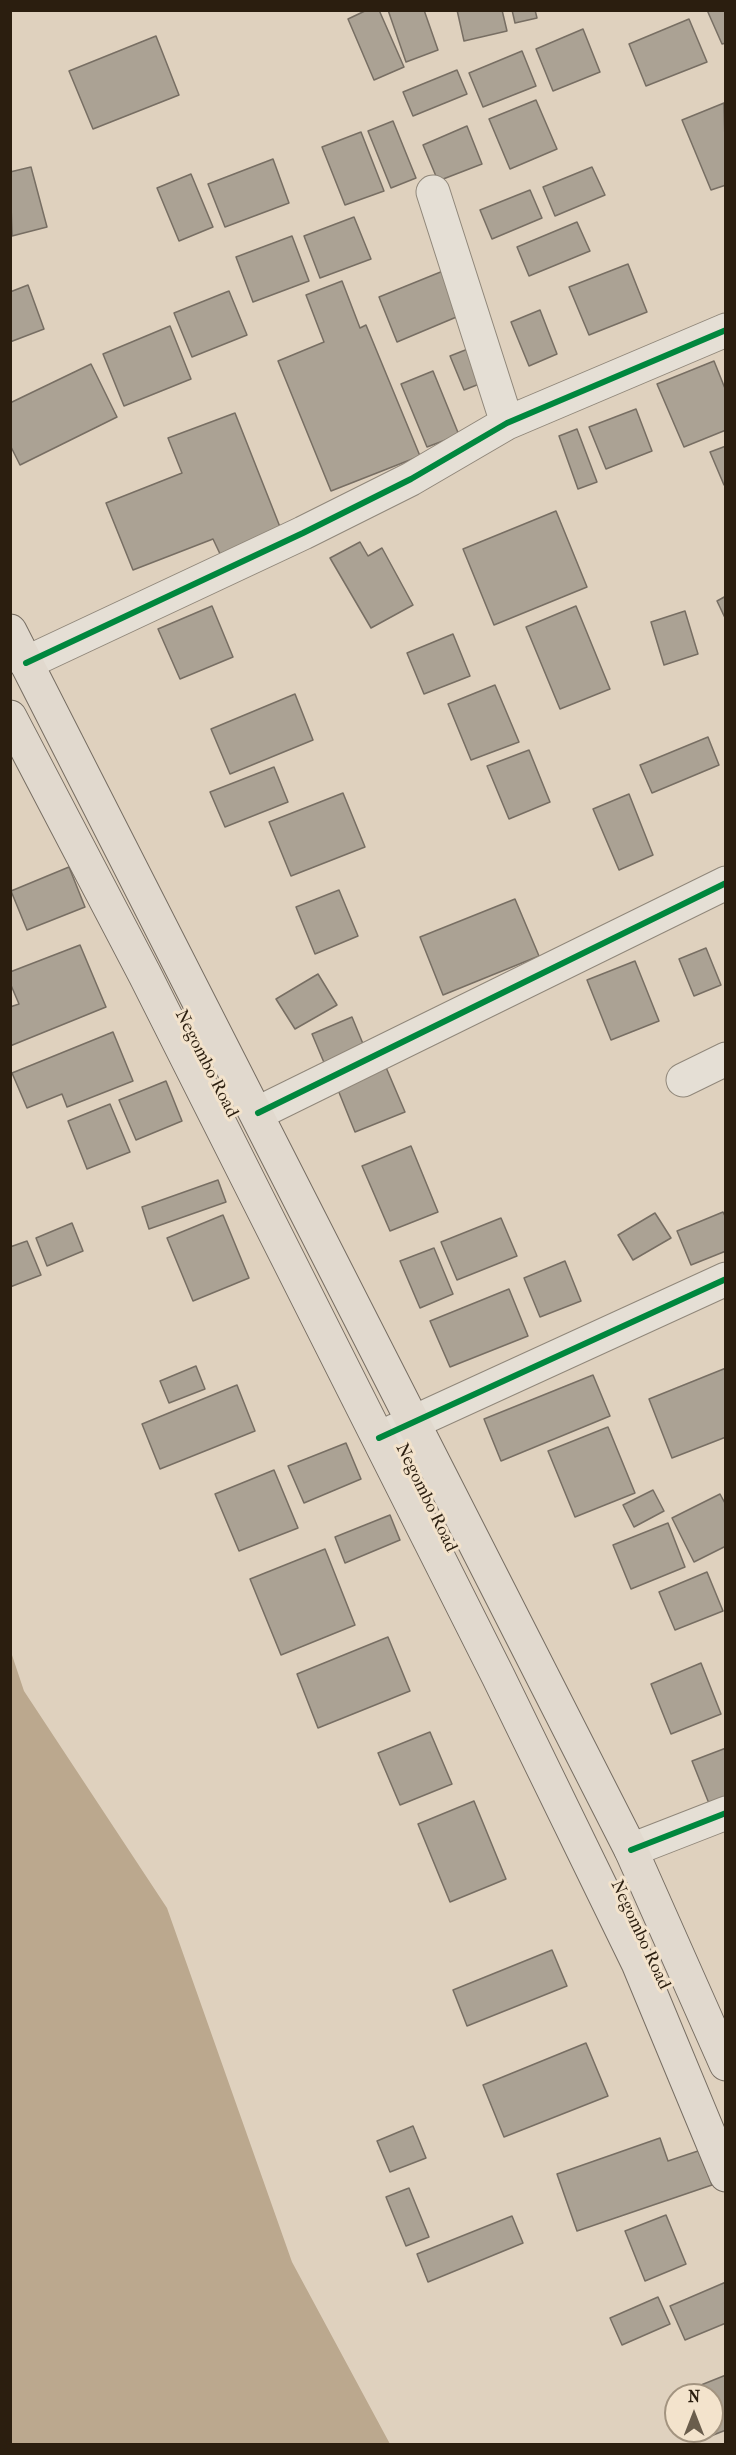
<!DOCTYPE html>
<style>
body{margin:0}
#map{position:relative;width:736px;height:2455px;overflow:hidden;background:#dfd1be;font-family:"IM FELL French Canon",serif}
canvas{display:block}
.frame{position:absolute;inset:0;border:12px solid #2b1e0f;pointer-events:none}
.north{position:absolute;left:664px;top:2383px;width:60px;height:60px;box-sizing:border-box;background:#f3e3cc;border:2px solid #a39480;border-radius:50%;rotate:0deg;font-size:16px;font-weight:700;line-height:24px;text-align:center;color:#2b1e0f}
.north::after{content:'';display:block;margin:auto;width:21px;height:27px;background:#6a5d4c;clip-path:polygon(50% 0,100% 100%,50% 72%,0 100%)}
</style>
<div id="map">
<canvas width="736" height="2455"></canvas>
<div class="frame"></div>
<div class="north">N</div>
</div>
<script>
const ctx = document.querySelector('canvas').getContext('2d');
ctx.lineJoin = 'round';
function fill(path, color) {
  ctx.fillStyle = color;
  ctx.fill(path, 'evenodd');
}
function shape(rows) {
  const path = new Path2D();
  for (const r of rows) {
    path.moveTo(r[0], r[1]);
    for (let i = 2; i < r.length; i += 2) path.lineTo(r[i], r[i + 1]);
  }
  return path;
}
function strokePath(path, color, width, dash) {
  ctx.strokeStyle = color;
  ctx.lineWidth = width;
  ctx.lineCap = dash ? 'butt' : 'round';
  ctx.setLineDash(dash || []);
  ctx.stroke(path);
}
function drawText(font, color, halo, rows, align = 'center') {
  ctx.font = font + ' "IM FELL French Canon",serif';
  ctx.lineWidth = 6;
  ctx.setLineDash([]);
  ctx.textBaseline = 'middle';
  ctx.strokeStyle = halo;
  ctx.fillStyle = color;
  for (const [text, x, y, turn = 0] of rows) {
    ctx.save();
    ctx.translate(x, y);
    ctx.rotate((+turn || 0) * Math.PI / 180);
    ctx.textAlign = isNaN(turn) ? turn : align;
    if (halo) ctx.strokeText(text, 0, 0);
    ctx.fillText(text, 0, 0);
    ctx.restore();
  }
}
const water = shape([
 [11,1652,24,1691,167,1908,292,2262,390,2444,11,2444]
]);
const building = shape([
 [367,10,379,10,404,67,374,80,348,19,367,10],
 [388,10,424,10,438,50,406,62,388,10],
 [457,10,502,10,507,31,464,41,457,10],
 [512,10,535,10,537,18,515,23,512,10],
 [707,10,726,10,726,43,722,44,707,10],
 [689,19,707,62,646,86,629,44,689,19],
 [583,29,600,72,553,91,536,49,583,29],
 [156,36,179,95,93,129,69,71,156,36],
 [522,51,536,86,483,107,469,73,522,51],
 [457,70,467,94,413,116,403,92,457,70],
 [536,100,557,149,510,169,489,119,536,100],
 [724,103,726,185,711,190,682,120,724,103],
 [393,121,416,178,391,188,368,131,393,121],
 [467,126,482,164,438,181,423,145,467,126],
 [361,132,384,191,345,205,322,147,361,132],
 [273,159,289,203,225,227,208,184,273,159],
 [31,167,47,227,12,236,10,172,31,167],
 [592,167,605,195,555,216,543,187,592,167],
 [191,174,213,227,179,241,157,188,191,174],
 [530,190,542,218,492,239,480,210,530,190],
 [354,217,371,259,320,278,304,236,354,217],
 [577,222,590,251,529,276,517,247,577,222],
 [292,236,309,281,253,302,236,257,292,236],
 [628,264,647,312,589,335,569,287,628,264],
 [448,269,466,313,397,342,379,297,448,269],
 [342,281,360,328,366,325,420,456,331,491,278,361,324,342,306,295,342,281],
 [28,285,44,329,10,342,10,292,28,285],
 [229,291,247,335,192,357,174,313,229,291],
 [540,310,557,354,529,366,511,322,540,310],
 [170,326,191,379,124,406,103,354,170,326],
 [473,347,487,381,464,390,450,356,473,347],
 [714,361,726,391,726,430,684,447,657,384,714,361],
 [91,364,117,417,20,465,10,445,10,403,91,364],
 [433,371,459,435,427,447,401,384,433,371],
 [636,409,652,451,606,469,589,427,636,409],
 [235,413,282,532,221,556,213,539,133,570,106,503,182,473,168,438,235,413],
 [577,429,597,482,578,489,559,436,577,429],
 [726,446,726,484,724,485,710,452,726,446],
 [556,511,587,587,494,625,463,549,556,511],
 [360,542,368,556,382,548,413,605,371,628,330,558,360,542],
 [726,596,726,620,717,601,726,596],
 [212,606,233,657,180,679,158,629,212,606],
 [576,606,610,689,560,709,526,627,576,606],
 [685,611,698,654,664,665,651,622,685,611],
 [453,634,470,676,424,694,407,653,453,634],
 [495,685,519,742,471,760,448,704,495,685],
 [295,694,313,740,230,774,211,729,295,694],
 [708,737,719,765,652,793,640,765,708,737],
 [529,750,550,802,509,819,487,766,529,750],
 [274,767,288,802,225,827,210,792,274,767],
 [343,793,365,847,291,876,269,822,343,793],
 [629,794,653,855,619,870,593,809,629,794],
 [69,867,85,907,27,930,11,891,69,867],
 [339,890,358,936,315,954,296,907,339,890],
 [515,899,539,956,443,995,420,937,515,899],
 [80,945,106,1007,10,1046,10,1007,19,1004,10,983,10,972,80,945],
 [706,948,721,985,694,996,679,959,706,948],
 [635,961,659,1021,611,1040,587,980,635,961],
 [318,974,337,1005,295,1029,276,999,318,974],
 [352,1017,368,1056,328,1072,312,1034,352,1017],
 [113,1032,133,1081,67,1107,62,1094,27,1108,12,1073,113,1032],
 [385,1065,405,1112,355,1132,336,1085,385,1065],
 [166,1081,182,1121,136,1140,119,1100,166,1081],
 [110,1104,130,1152,87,1169,68,1121,110,1104],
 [411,1146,438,1212,390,1231,362,1166,411,1146],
 [218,1180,226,1202,149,1229,142,1207,218,1180],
 [723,1212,726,1218,726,1251,691,1265,677,1231,723,1212],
 [655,1213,671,1238,633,1260,618,1235,655,1213],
 [223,1215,249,1278,193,1301,167,1238,223,1215],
 [501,1218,517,1256,457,1280,441,1242,501,1218],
 [72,1223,83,1251,47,1266,36,1238,72,1223],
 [27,1241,41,1275,10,1287,10,1247,27,1241],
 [434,1248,453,1294,420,1308,400,1261,434,1248],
 [565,1261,581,1301,540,1317,524,1278,565,1261],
 [509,1289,528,1336,450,1367,430,1321,509,1289],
 [196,1366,205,1389,169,1403,160,1381,196,1366],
 [726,1368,726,1437,672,1458,649,1399,726,1368],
 [593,1375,610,1416,501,1461,484,1419,593,1375],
 [237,1385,255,1431,160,1469,142,1424,237,1385],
 [608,1427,635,1493,575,1517,548,1451,608,1427],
 [346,1443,361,1479,304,1503,288,1466,346,1443],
 [274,1470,298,1528,239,1551,215,1494,274,1470],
 [653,1490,664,1511,634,1527,623,1505,653,1490],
 [720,1494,726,1505,726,1546,694,1562,672,1518,720,1494],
 [390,1515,400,1540,345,1563,335,1537,390,1515],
 [668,1523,685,1567,631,1589,613,1545,668,1523],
 [325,1549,355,1625,281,1655,250,1579,325,1549],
 [707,1572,723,1611,675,1630,659,1592,707,1572],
 [388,1637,410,1691,318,1728,297,1674,388,1637],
 [701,1663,721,1714,671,1734,651,1684,701,1663],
 [430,1732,452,1784,400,1805,378,1753,430,1732],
 [726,1748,726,1799,710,1806,692,1761,726,1748],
 [474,1801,506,1879,450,1902,418,1824,474,1801],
 [552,1950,567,1986,467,2026,453,1990,552,1950],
 [586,2043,608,2096,504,2137,483,2085,586,2043],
 [413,2126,426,2158,390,2172,377,2141,413,2126],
 [660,2138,668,2161,701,2150,712,2185,577,2231,557,2174,660,2138],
 [409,2188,429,2237,406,2246,386,2197,409,2188],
 [666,2215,686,2264,645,2281,625,2231,666,2215],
 [512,2216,523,2243,428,2282,417,2254,512,2216],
 [726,2282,726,2323,685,2340,670,2306,726,2282],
 [658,2297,670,2324,622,2345,610,2318,658,2297],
 [726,2375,726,2430,698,2441,694,2431,712,2431,712,2395,704,2395,701,2385,726,2375]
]);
const minor = shape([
 [433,192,507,423],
 [26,663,303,533,411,479,507,423,726,330],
 [683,1080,726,1059],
 [258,1113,726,883],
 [379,1438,726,1279],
 [631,1850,726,1813]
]);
const trunk = shape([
 [10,631,631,1850,726,2064],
 [10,717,145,975,498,1676,638,1963,726,2175]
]);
const cycleway = shape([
 [26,663,303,533,411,479,507,423,726,330],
 [258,1113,726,883],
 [379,1438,726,1279],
 [631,1850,726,1813]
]);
const streetNames = [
 ["Negombo Road",206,1064,63],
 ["Negombo Road",426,1498,64],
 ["Negombo Road",640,1935,65]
];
fill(water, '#bba88e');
fill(building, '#aba294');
strokePath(building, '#776e63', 1.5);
strokePath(minor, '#90877a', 35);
strokePath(trunk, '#776e63', 35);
strokePath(minor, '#e5dfd5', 33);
strokePath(trunk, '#e1d9ce', 33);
strokePath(cycleway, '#00873e', 6);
drawText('18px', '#2b1e0f', '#f3e3cc', streetNames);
</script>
